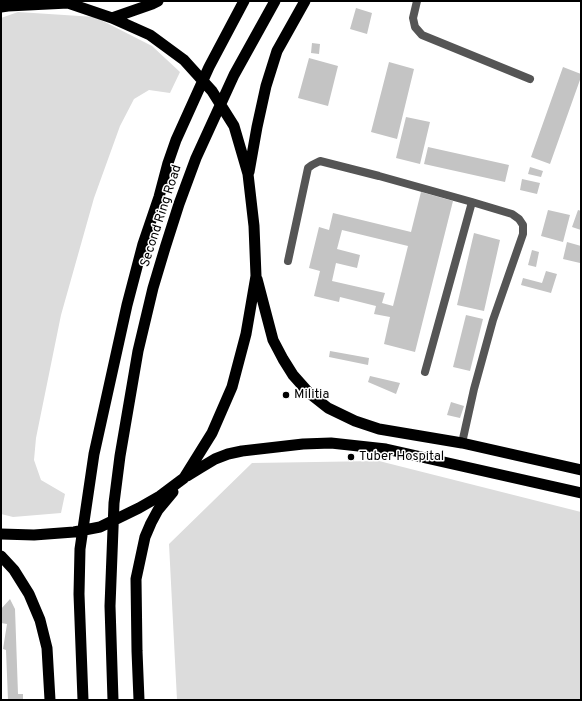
<!DOCTYPE html>
<style>
body{margin:0}
#map{position:relative;width:582px;height:701px;overflow:hidden;background:#fff;font-family:Overpass,sans-serif}
canvas{display:block}
.frame{position:absolute;inset:0;border:2px solid #000;pointer-events:none}
</style>
<div id="map">
<canvas width="582" height="701"></canvas>
<div class="frame"></div>
</div>
<script>
const ctx = document.querySelector('canvas').getContext('2d');
ctx.lineJoin = 'round';
function fill(path, color) {
  ctx.fillStyle = color;
  ctx.fill(path, 'evenodd');
}
function shape(rows) {
  const path = new Path2D();
  for (const r of rows) {
    path.moveTo(r[0], r[1]);
    for (let i = 2; i < r.length; i += 2) path.lineTo(r[i], r[i + 1]);
  }
  return path;
}
function strokePath(path, color, width, dash) {
  ctx.strokeStyle = color;
  ctx.lineWidth = width;
  ctx.lineCap = dash ? 'butt' : 'round';
  ctx.setLineDash(dash || []);
  ctx.stroke(path);
}
function drawText(font, color, halo, rows, align = 'center') {
  ctx.font = font + ' Overpass,sans-serif';
  ctx.lineWidth = 3;
  ctx.setLineDash([]);
  ctx.textBaseline = 'middle';
  ctx.strokeStyle = halo;
  ctx.fillStyle = color;
  for (const [text, x, y, turn = 0] of rows) {
    ctx.save();
    ctx.translate(x, y);
    ctx.rotate((+turn || 0) * Math.PI / 180);
    ctx.textAlign = isNaN(turn) ? turn : align;
    if (halo) ctx.strokeText(text, 0, 0);
    ctx.fillText(text, 0, 0);
    ctx.restore();
  }
}
const green = shape([
 [18,12,95,17,152,46,180,72,170,93,149,90,134,99,120,126,94,198,61,315,36,438,34,460,41,480,65,494,61,513,13,517,1,514,1,18],
 [379,461,581,512,581,700,177,700,169,544,252,463]
]);
const building = shape([
 [356,8,372,13,367,34,350,29],
 [312,43,320,44,319,54,311,53],
 [309,58,338,66,328,106,298,98],
 [389,62,414,69,397,139,371,132],
 [563,67,581,74,581,77,550,164,531,157],
 [406,117,430,122,420,164,396,158],
 [428,147,509,165,505,182,424,164],
 [530,167,543,171,541,177,528,174],
 [522,179,540,183,537,194,520,190],
 [421,192,453,201,415,352,384,344,390,317,374,314,376,306,340,297,339,302,314,296,320,271,309,268,319,227,329,230,333,213,411,232],
 [342,230,408,246,393,306,382,303,385,293,332,281,336,263,357,268,360,255,337,249],
 [548,210,570,215,563,242,541,236],
 [578,210,581,211,581,230,572,227],
 [474,233,500,240,484,311,457,305],
 [567,242,581,246,581,258,580,263,563,259],
 [532,250,539,252,536,267,528,265],
 [546,271,557,274,551,293,521,285,523,278,542,283],
 [466,315,483,319,470,371,453,367],
 [330,351,369,358,368,365,329,357],
 [370,376,400,383,396,394,368,382],
 [451,402,464,406,460,418,447,415],
 [10,599,15,609,18,694,23,694,23,700,8,700,6,650,3,649,7,624,1,623,1,609]
]);
const minor = shape([
 [417,1,413,18,415,27,422,35,530,79],
 [288,261,308,168,312,165,320,161,379,176,472,202,512,214,519,219,523,225,523,234,493,320,474,389,462,443],
 [425,372,472,202]
]);
const trunk = shape([
 [1,7,8,6,68,3,112,18,150,35,184,60,212,91,234,126,248,174,254,226,256,276,246,334,232,387,212,433,184,478,160,496,139,508,100,527,74,532,34,535,1,534],
 [112,18,152,4,158,1],
 [249,172,257,127,266,86,277,51,305,1],
 [257,279,273,340,283,359,293,375,309,393,328,408,355,421,379,429,462,443,581,470],
 [187,476,200,468,215,459,228,454,242,451,303,444,331,443,386,449,581,493],
 [1,556,14,570,29,594,40,620,47,648,50,700],
 [83,700,79,594,80,549,94,454,127,305,143,244,159,197,168,163,176,140,209,67,244,1],
 [113,700,110,606,114,503,120,456,138,351,153,288,165,248,179,204,196,158,234,75,275,1],
 [139,700,137,651,136,579,145,537,151,523,158,510,173,492]
]);
const markers = [
 [286,395,4,"#000"],
 [351,457,4,"#000"]
];
const streetNames = [
 ["Second Ring Road",162,216,-72]
];
const poiNames = [
 ["Militia",294,395],
 ["Tuber Hospital",359,457]
];
fill(green, '#dcdcdc');
fill(building, '#c4c4c4');
strokePath(minor, '#555', 8);
strokePath(trunk, '#000', 11);
for (const [x, y, r, color] of markers) {
  const dot = new Path2D();
  dot.arc(x, y, r, 0, 2 * Math.PI);
  ctx.fillStyle = color;
  ctx.fill(dot);
  strokePath(dot, '#fff', 1.5);
}
drawText('13px', '#000', '#fff', streetNames);
drawText('13px', '#000', '#fff', poiNames, 'left');
</script>
